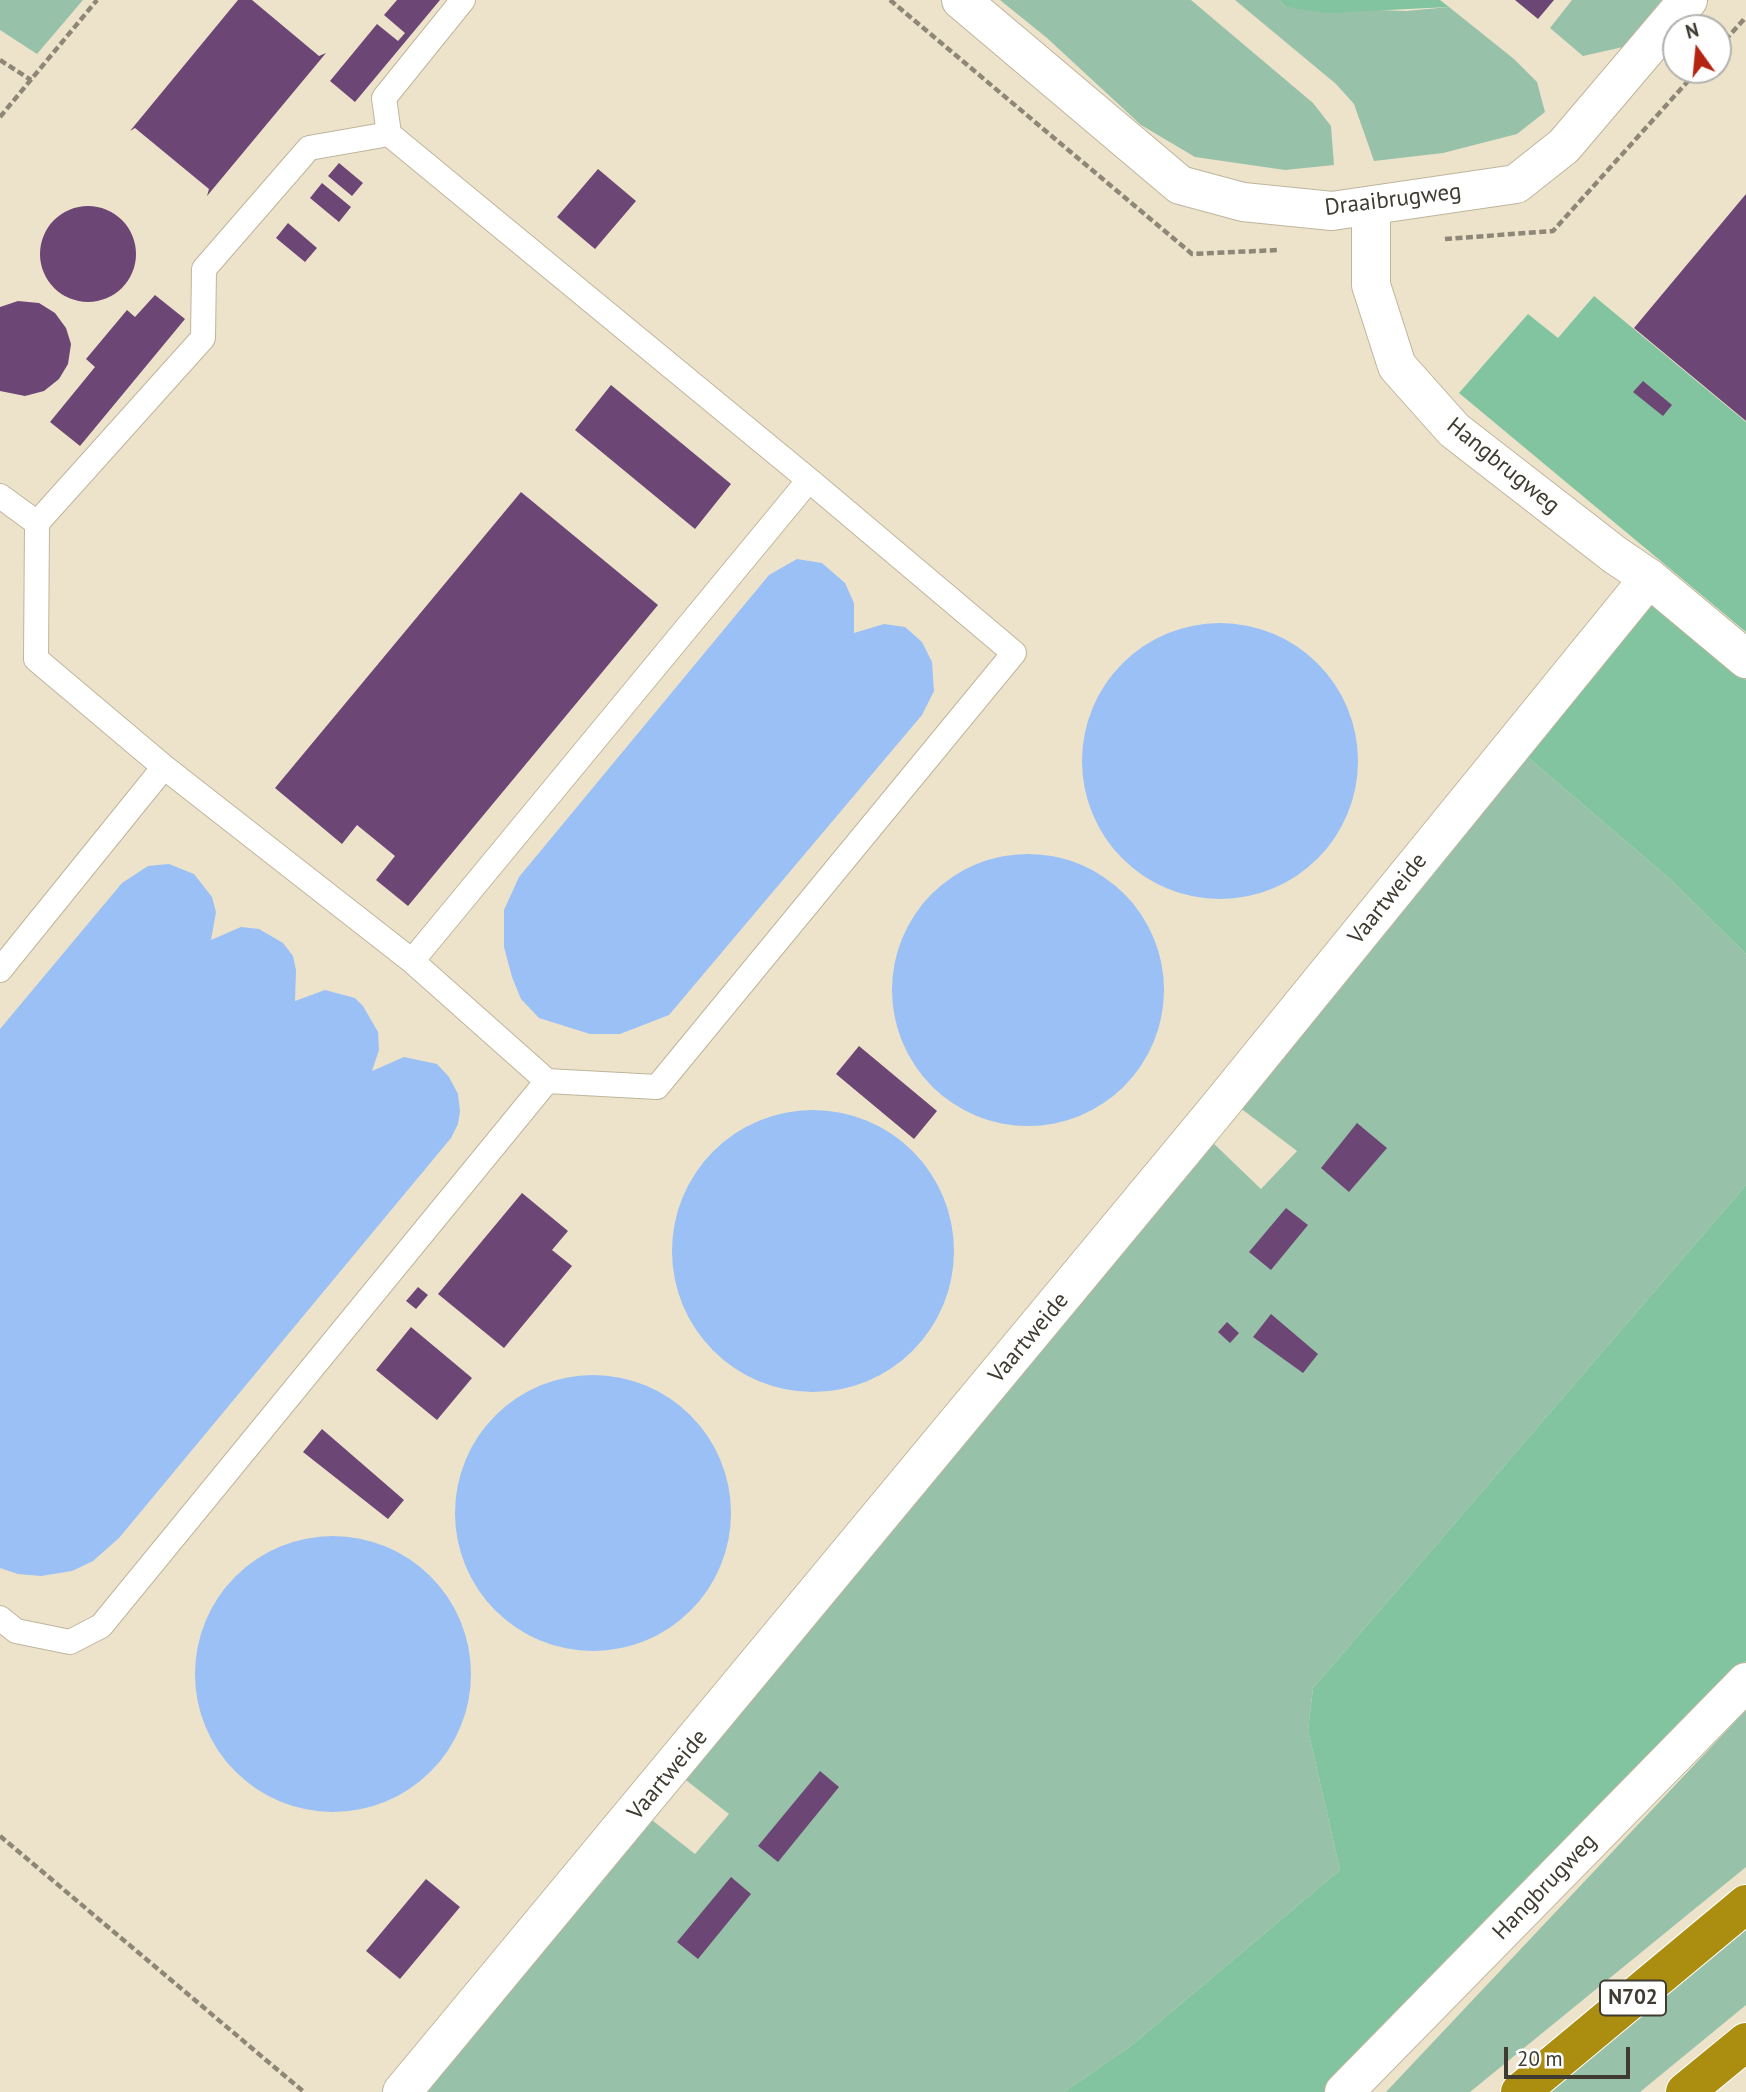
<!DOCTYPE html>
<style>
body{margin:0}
#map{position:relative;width:1746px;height:2092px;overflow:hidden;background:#ede3cb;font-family:"PT Sans",sans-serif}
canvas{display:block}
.north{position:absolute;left:1662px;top:14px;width:70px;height:70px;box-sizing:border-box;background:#fff;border:2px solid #b2b1ad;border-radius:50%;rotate:345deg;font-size:19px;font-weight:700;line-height:28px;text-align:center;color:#3f3b31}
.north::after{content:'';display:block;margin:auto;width:24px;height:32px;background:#b32511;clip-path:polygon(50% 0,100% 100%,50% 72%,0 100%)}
.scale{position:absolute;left:1504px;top:2047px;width:126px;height:32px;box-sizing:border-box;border:4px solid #3f3b31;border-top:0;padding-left:9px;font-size:21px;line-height:24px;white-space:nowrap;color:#3f3b31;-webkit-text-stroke:5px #fff;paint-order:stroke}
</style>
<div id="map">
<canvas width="1746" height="2092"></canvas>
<div class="north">N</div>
<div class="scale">20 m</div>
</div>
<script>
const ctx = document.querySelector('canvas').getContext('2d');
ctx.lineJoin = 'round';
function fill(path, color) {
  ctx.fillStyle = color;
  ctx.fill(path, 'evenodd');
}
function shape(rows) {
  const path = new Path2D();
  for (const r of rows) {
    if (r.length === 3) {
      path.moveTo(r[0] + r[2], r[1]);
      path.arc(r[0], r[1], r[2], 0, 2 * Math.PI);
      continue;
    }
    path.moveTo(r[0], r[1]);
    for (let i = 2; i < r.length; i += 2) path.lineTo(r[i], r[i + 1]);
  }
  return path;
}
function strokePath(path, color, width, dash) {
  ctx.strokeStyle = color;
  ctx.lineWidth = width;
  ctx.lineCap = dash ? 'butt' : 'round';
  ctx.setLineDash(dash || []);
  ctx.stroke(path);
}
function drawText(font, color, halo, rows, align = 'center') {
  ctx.font = font + ' "PT Sans",sans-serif';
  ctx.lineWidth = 7;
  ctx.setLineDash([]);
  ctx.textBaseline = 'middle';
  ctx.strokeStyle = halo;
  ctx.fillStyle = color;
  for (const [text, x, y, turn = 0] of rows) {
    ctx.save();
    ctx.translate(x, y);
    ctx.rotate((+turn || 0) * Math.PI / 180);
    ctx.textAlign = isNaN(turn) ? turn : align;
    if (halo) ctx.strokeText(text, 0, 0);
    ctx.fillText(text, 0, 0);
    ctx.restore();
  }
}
const green = shape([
 [0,0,83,0,37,54,0,30],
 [1000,0,1191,0,1313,103,1331,126,1334,165,1285,170,1195,157,1141,125,1047,38],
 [1235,0,1279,0,1286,7,1406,11,1449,7,1514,59,1537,82,1545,112,1517,134,1443,153,1374,161,1354,104,1336,84],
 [1572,0,1662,0,1623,47,1583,56,1550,28],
 [1524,754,1671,880,1746,954,1746,1185,1313,1688,1308,1730,1340,1870,1132,2045,1064,2092,412,2092,643,1813,695,1854,729,1814,677,1773,1210,1140,1261,1189,1297,1151,1239,1107],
 [1746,1710,1746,1867,1470,2092,1386,2092],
 [1746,1930,1746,2005,1640,2092,1550,2092]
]);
const forest = shape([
 [1279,0,1440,0,1449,7,1327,13,1286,7],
 [1594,296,1746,422,1746,632,1459,393,1528,314,1558,338],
 [1651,600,1746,680,1746,954,1671,880,1524,754],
 [1746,1185,1746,1661,1343,2092,1064,2092,1132,2045,1340,1870,1308,1730,1313,1688]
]);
const water = shape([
 [797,559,822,563,845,583,854,603,854,633,884,624,905,627,922,642,932,662,934,691,922,715,669,1015,620,1034,590,1034,539,1018,521,999,512,977,504,947,504,910,519,877,769,575],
 [1220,761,138],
 [1028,990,136],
 [169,864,194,874,212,897,216,912,211,940,241,927,259,929,283,943,293,956,296,970,295,1001,325,990,355,998,363,1006,378,1032,379,1050,372,1071,404,1057,437,1064,449,1077,458,1094,460,1111,458,1124,451,1138,119,1538,93,1561,72,1571,41,1576,18,1574,0,1568,0,1029,122,883,148,866],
 [813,1251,141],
 [593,1513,138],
 [333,1674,138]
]);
const building = shape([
 [238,0,252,0,319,56,326,53,207,196,209,189,135,128,130,131],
 [397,0,440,0,355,102,330,81,377,24,398,41,405,33,384,15],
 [1515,0,1554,0,1538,19],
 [339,163,363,183,352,196,328,176],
 [598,169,636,201,595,249,557,217],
 [322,183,351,207,339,222,310,198],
 [1746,194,1746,421,1634,328],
 [88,254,48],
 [288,223,317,248,305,262,276,238],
 [155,295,185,319,80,446,50,422,95,367,86,359,127,310,135,317],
 [18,301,39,303,55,313,66,328,71,344,68,364,59,379,44,391,25,396,0,391,0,307],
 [1643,381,1672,405,1663,416,1633,392],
 [611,385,731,484,695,529,575,430],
 [521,492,658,605,408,906,376,880,395,856,357,825,342,844,275,788],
 [859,1046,937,1111,914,1139,836,1074],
 [1357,1123,1387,1148,1349,1192,1321,1168],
 [522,1193,568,1231,552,1250,572,1266,504,1348,438,1294],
 [1286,1208,1308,1225,1271,1270,1249,1252],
 [418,1287,428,1295,416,1309,406,1301],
 [1271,1314,1318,1354,1303,1373,1253,1337],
 [1227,1322,1239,1333,1230,1343,1218,1332],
 [411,1327,472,1378,437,1420,376,1370],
 [322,1429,404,1500,388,1519,303,1452],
 [820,1771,839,1787,778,1862,758,1846],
 [731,1877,751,1894,698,1959,677,1942],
 [426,1879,460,1907,400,1979,366,1951]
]);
const path = shape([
 [890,0,1192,254,1279,250],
 [1718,48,1746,17],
 [0,60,31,80],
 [0,117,97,0],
 [1445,239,1553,231,1698,70],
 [0,1836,304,2092]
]);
const lane = shape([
 [389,134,809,480,412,961],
 [0,496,37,523],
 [0,970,164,767],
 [547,1081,657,1087,1014,653,809,480],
 [0,1618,16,1631,70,1642,101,1626,547,1081,412,961,164,767,36,659,37,523,203,338,204,269,309,148,389,134,384,98,463,0]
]);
const street = shape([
 [961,0,1180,185,1243,202,1332,211,1516,184,1564,146,1688,0],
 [1366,207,1371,220,1371,285,1397,366,1454,430,1615,555,1649,578,1746,659],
 [402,2092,1214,1113,1649,578],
 [1344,2092,1746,1682]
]);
const highway = shape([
 [1520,2092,1746,1904],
 [1685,2092,1746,2042]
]);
const shields = [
 [1633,1998,66]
];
const shieldNames = [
 ["N702",1633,1998]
];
const streetNames = [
 ["Draaibrugweg",1393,200,-7],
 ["Hangbrugweg",1503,466,39],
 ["Vaartweide",1388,899,-51],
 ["Vaartweide",1029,1338,-50],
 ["Vaartweide",668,1775,-50],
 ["Hangbrugweg",1545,1887,-46]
];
fill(green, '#98c1a9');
fill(forest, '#82c49f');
fill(water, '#9ac0f5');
fill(building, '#6c4675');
strokePath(lane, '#beb59d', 26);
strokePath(street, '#beb59d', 40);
strokePath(highway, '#fff', 40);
strokePath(path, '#8e8777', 4.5, [7, 3.5]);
strokePath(lane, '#fff', 24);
strokePath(street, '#fff', 38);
strokePath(highway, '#ab8e0f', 38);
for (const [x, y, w] of shields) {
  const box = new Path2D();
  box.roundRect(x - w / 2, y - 17.5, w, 35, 5);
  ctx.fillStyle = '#fff';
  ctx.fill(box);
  strokePath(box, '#3f3b31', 2);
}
drawText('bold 21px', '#3f3b31', null, shieldNames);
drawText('23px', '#3f3b31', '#fff', streetNames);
</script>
